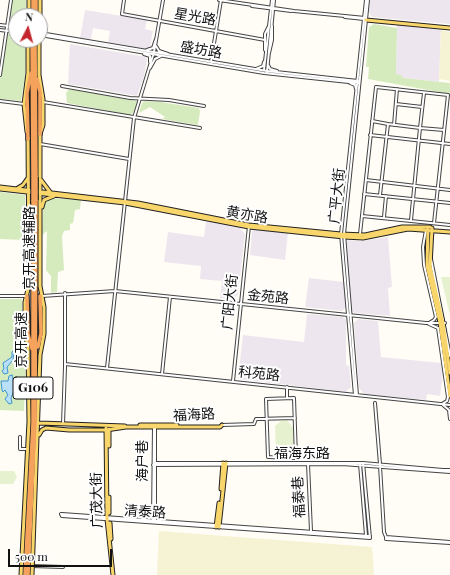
<!DOCTYPE html>
<meta charset="utf-8">
<style>
body{margin:0}
#map{position:relative;width:450px;height:575px;overflow:hidden;background:#fffdf5;font-family:"Playfair Display",serif}
canvas{display:block}
.north{position:absolute;left:8px;top:8px;width:40px;height:40px;box-sizing:border-box;background:#fff;border:1px solid #a0a0a0;border-radius:50%;rotate:6deg;font-size:11px;font-weight:700;line-height:16px;text-align:center;color:#111}
.north::after{content:'';display:block;margin:auto;width:14px;height:18px;background:#c4262e;clip-path:polygon(50% 0,100% 100%,50% 72%,0 100%)}
.scale{position:absolute;left:8px;top:549px;width:104px;height:18px;box-sizing:border-box;border:2px solid #111;border-top:0;padding-left:5px;font-size:12px;line-height:14px;white-space:nowrap;color:#111;-webkit-text-stroke:3px #fff;paint-order:stroke}
</style>
<div id="map">
<canvas width="450" height="575"></canvas>
<div class="north">N</div>
<div class="scale">500 m</div>
</div>
<script>
const ctx = document.querySelector('canvas').getContext('2d');
ctx.lineJoin = 'round';
function fill(path, color) {
  ctx.fillStyle = color;
  ctx.fill(path, 'evenodd');
}
function shape(rows) {
  const path = new Path2D();
  for (const r of rows) {
    path.moveTo(r[0], r[1]);
    for (let i = 2; i < r.length; i += 2) path.lineTo(r[i], r[i + 1]);
  }
  return path;
}
function strokePath(path, color, width, dash) {
  ctx.strokeStyle = color;
  ctx.lineWidth = width;
  ctx.lineCap = dash ? 'butt' : 'round';
  ctx.setLineDash(dash || []);
  ctx.stroke(path);
}
function drawText(font, color, halo, rows, align = 'center') {
  ctx.font = font + ' "Playfair Display","Noto Sans SC",serif';
  ctx.lineWidth = 4;
  ctx.setLineDash([]);
  ctx.textBaseline = 'middle';
  ctx.strokeStyle = halo;
  ctx.fillStyle = color;
  for (const [text, x, y, turn = 0] of rows) {
    ctx.save();
    ctx.translate(x, y);
    ctx.rotate((+turn || 0) * Math.PI / 180);
    ctx.textAlign = isNaN(turn) ? turn : align;
    if (halo) ctx.strokeText(text, 0, 0);
    ctx.fillText(text, 0, 0);
    ctx.restore();
  }
}
const industrial = shape([
 [370,0,450,0,450,24,372,17,369,12],
 [85,10,147,20,145,29,153,31,150,47,147,49,108,42,110,31,93,28,91,39,80,38],
 [397,25,441,30,439,82,403,78,396,74],
 [70,44,146,57,147,60,144,76,137,96,68,84],
 [206,221,240,228,245,234,238,294,234,299,220,298,222,281,200,279,201,266,164,262,168,232,204,237],
 [256,229,288,233,285,260,250,255,252,231],
 [388,237,392,287,388,288,390,316,355,313,351,310,346,242,346,240,361,241],
 [309,278,344,282,346,307,342,311,305,307],
 [307,314,343,317,346,320,346,365,349,366,351,387,346,392,238,379,243,335,304,342],
 [358,319,378,321,381,357,441,363,443,374,440,396,427,394,426,400,364,394,359,388,354,323]
]);
const farmland = shape([
 [441,30,450,32,450,81,439,79],
 [159,531,372,547,374,575,157,575]
]);
const green = shape([
 [11,0,26,0,26,16,16,16,16,40,26,40,25,77,21,101,0,99,0,75],
 [374,24,397,28,396,74,401,75,403,78,450,83,450,94,368,79,369,67,366,67,369,27],
 [69,89,137,101,134,112,130,115,67,103,66,93],
 [144,101,160,102,199,108,200,112,198,124,197,125,162,119,165,117,150,107,139,113,142,103],
 [0,192,25,195,25,240,0,239],
 [49,198,81,200,80,209,75,210,73,223,70,224,70,230,64,231,62,236,64,270,58,272,57,292,51,293,51,276,46,270,47,231,42,235,43,204],
 [0,299,22,299,22,332,26,356,24,411,0,410]
]);
const pitch = shape([
 [441,277,450,277,450,316],
 [287,420,293,428,294,446,292,451,288,455,282,455,276,452,275,426,281,421],
 [0,471,14,471,17,477,13,484,0,484]
]);
const water = shape([
 [19,324,21,346,19,351,14,352,13,360,7,367,8,373,4,374,2,371,4,369,3,363,12,357,12,352,18,346,19,339,14,333,19,324],
 [12,375,15,388,11,398,12,403,9,404,5,399,8,395,5,390,3,392,2,390,1,381,8,381,9,376,12,375]
]);
const minor = shape([
 [124,0,122,14,265,40],
 [219,0,294,11,365,18],
 [252,6,291,11],
 [345,17,364,19],
 [0,25,9,26],
 [0,30,8,31],
 [40,33,267,71,358,81],
 [40,35,264,73,358,83],
 [156,46,159,51,168,54],
 [147,50,153,48,156,39],
 [265,50,265,34,269,26],
 [269,53,272,40,272,26],
 [144,54,150,56,150,62],
 [211,62,221,0],
 [268,65,270,69,277,71],
 [150,68,155,59,161,56],
 [256,69,263,66,264,62],
 [264,70,272,0],
 [267,72,274,0],
 [0,75,11,0],
 [350,83,355,85,356,89],
 [62,86,130,98,169,100,204,106],
 [424,93,420,128,444,130],
 [0,101,24,104],
 [43,102,200,128],
 [396,104,422,107],
 [372,121,388,124],
 [394,125,397,89],
 [370,135,450,144],
 [40,144,129,159],
 [366,180,450,190],
 [364,194,450,203],
 [380,195,388,124,420,128,411,220],
 [362,216,450,225],
 [384,217,386,196],
 [426,230,423,247,424,265,436,317,434,320,429,323],
 [360,234,376,87,448,95,434,223],
 [431,259,450,356],
 [0,296,26,296],
 [42,296,115,291,426,323,445,323],
 [429,324,438,328,448,397,447,401,442,404],
 [65,364,450,405],
 [107,368,134,118,154,52,163,0],
 [162,374,170,297],
 [233,381,249,226],
 [287,387,287,398],
 [355,395,341,234,366,0],
 [357,395,344,234,368,0],
 [294,398,296,458,268,457,266,399,294,398],
 [375,403,380,464],
 [443,405,449,410,450,419],
 [63,424,65,367,65,293],
 [222,425,254,424,256,419,295,418],
 [20,437,20,449,27,449],
 [154,463,363,463,443,470],
 [308,464,311,531],
 [360,464,366,535],
 [153,465,342,464,450,472],
 [380,466,384,532,386,537],
 [443,470,450,470],
 [61,514,62,516,370,538,363,463],
 [62,514,370,536],
 [153,520,154,426],
 [155,521,155,427],
 [450,542,386,537,386,539,450,543],
 [32,566,63,567]
]);
const major = shape([
 [29,16,29,0],
 [40,16,40,0],
 [366,20,450,28],
 [27,132,24,104,28,73,28,40],
 [41,180,50,192],
 [0,187,138,203,249,225,341,234,365,235,402,227,430,227],
 [18,188,23,185,28,178],
 [0,189,125,203,249,227,344,237,363,238,408,229,450,232],
 [42,207,44,200,54,196],
 [432,228,430,266,443,323,450,373],
 [428,229,427,266,440,323,450,396],
 [39,423,125,426],
 [140,425,177,425],
 [106,428,107,519,113,575],
 [39,435,42,430,46,428,69,430,106,430,126,427,220,427,222,425],
 [109,446,109,429],
 [221,489,223,463],
 [109,497,109,513],
 [110,523,111,539],
 [216,527,219,503],
 [219,527,226,463],
 [21,575,29,422,28,348,25,331,25,302,29,285,28,138],
 [32,575,40,355,44,334,44,307,40,286,40,134,43,125,43,99,39,75,39,40]
]);
const highway = shape([
 [33,16,33,0],
 [36,16,36,0],
 [32,40,33,177],
 [35,40,36,177],
 [37,79,40,92,40,134],
 [28,139,27,93,31,73],
 [27,296,28,334,32,349],
 [38,347,41,333,40,296],
 [25,575,33,423,33,200],
 [28,575,35,423,36,200]
]);
const highwayBridge = shape([
 [33,177,33,200],
 [36,177,36,200]
]);
const shields = [
 [33,388,40]
];
const shieldNames = [
 ["G106",33,388]
];
const streetNames = [
 ["星光路",195,17,10],
 ["盛坊路",201,50,10],
 ["广平大街",337,196,-84],
 ["黄亦路",247,215,9],
 ["京开高速辅路",30,248,-90],
 ["金苑路",268,297,6],
 ["广阳大街",230,302,-84],
 ["京开高速",22,340,-90],
 ["科苑路",259,374,6],
 ["福海路",194,415,-3],
 ["福海东路",302,454],
 ["海户巷",143,461,-90],
 ["福泰巷",299,497,-93],
 ["广茂大街",97,500,-91],
 ["清泰路",145,512,4]
];
fill(industrial, '#eee6ef');
fill(farmland, '#f6f3d4');
fill(green, '#d5ebbd');
fill(pitch, '#e6f2cf');
fill(water, '#b9e0f7');
strokePath(water, '#3f96cf', 1);
strokePath(minor, '#444', 4);
strokePath(major, '#222', 5);
strokePath(highway, '#222', 5.5);
strokePath(minor, '#fff', 2);
strokePath(major, '#f9d66b', 3);
strokePath(highway, '#f5a25d', 3.5);
strokePath(highwayBridge, '#222', 5.5, []);
strokePath(highwayBridge, '#f5a25d', 3.5);
for (const [x, y, w] of shields) {
  const box = new Path2D();
  box.roundRect(x - w / 2, y - 11, w, 22, 3);
  ctx.fillStyle = '#fff';
  ctx.fill(box);
  strokePath(box, '#111', 1);
}
drawText('bold 13px', '#111', null, shieldNames);
drawText('14px', '#111', '#fff', streetNames);
</script>
